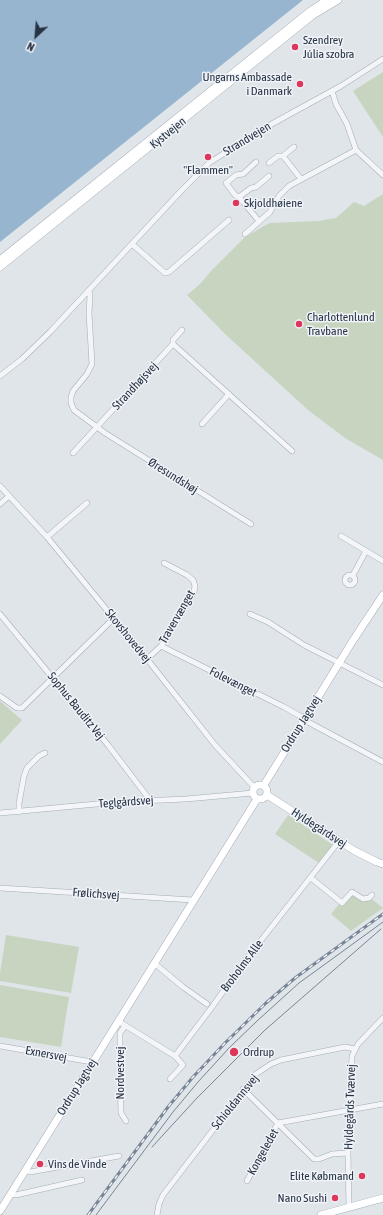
<!DOCTYPE html>
<meta charset="utf-8">
<style>
body{margin:0}
#map{position:relative;width:383px;height:1215px;overflow:hidden;background:#e0e5ea;font-family:"Asap Condensed",sans-serif}
canvas{display:block}
.north{position:absolute;left:16px;top:16px;width:40px;height:40px;-webkit-text-stroke:3px #f0f3f8;paint-order:stroke;rotate:206deg;font-size:11px;font-weight:700;line-height:16px;text-align:center;color:#263344}
.north::after{content:'';display:block;margin:auto;width:14px;height:18px;background:#263344;clip-path:polygon(50% 0,100% 100%,50% 72%,0 100%)}
</style>
<div id="map">
<canvas width="383" height="1215"></canvas>
<div class="north">N</div>
</div>
<script>
const ctx = document.querySelector('canvas').getContext('2d');
ctx.lineJoin = 'round';
function fill(path, color) {
  ctx.fillStyle = color;
  ctx.fill(path, 'evenodd');
}
function shape(rows) {
  const path = new Path2D();
  for (const r of rows) {
    if (r.length === 3) {
      path.moveTo(r[0] + r[2], r[1]);
      path.arc(r[0], r[1], r[2], 0, 2 * Math.PI);
      continue;
    }
    path.moveTo(r[0], r[1]);
    for (let i = 2; i < r.length; i += 2) path.lineTo(r[i], r[i + 1]);
  }
  return path;
}
function strokePath(path, color, width, dash) {
  ctx.strokeStyle = color;
  ctx.lineWidth = width;
  ctx.lineCap = dash ? 'butt' : 'round';
  ctx.setLineDash(dash || []);
  ctx.stroke(path);
}
function drawText(font, color, halo, rows, align = 'center') {
  ctx.font = font + ' "Asap Condensed",sans-serif';
  ctx.lineWidth = 3;
  ctx.setLineDash([]);
  ctx.textBaseline = 'middle';
  ctx.strokeStyle = halo;
  ctx.fillStyle = color;
  for (const [text, x, y, turn = 0] of rows) {
    ctx.save();
    ctx.translate(x, y);
    ctx.rotate((+turn || 0) * Math.PI / 180);
    ctx.textAlign = isNaN(turn) ? turn : align;
    if (halo) ctx.strokeText(text, 0, 0);
    ctx.fillText(text, 0, 0);
    ctx.restore();
  }
}
const green = shape([
 [383,72,383,137,353,91],
 [383,194,383,460,345,438,308,410,225,334,187,295,200,284,212,270,244,238,262,227,270,223,319,221,336,218,354,202,364,206],
 [0,701,22,720,0,744],
 [288,815,333,845,319,863,275,834],
 [351,889,364,898,367,895,383,908,351,931,331,914],
 [6,935,79,947,71,993,0,981,0,973],
 [0,985,69,997,61,1047,0,1037]
]);
const water = shape([
 [0,0,303,0,0,242]
]);
const street = shape([
 [332,91,336,104,347,124,356,150,383,175],
 [283,156,301,179],
 [256,162,243,174,236,175,226,183,235,195,239,197,259,221],
 [269,163,278,156,283,156,294,147],
 [239,197,251,188,256,187,269,176],
 [245,234,270,212,279,196,289,186,356,150],
 [132,244,165,273,169,272,229,220],
 [89,291,90,296,89,313,92,364,87,374,73,391,71,397,71,403,74,410,105,433,251,524],
 [173,344,173,340,182,330],
 [0,376,22,359,50,332,181,191,209,163,259,131,341,86,383,59],
 [202,424,229,394],
 [73,453,173,344,292,451],
 [0,486,47,537,147,659,215,745,254,787],
 [0,504,9,496],
 [341,536,383,561],
 [47,537,87,503],
 [353,575,366,551],
 [350,580,5],
 [0,614,108,745,150,800],
 [250,614,268,622,304,645,383,685],
 [161,646,284,707,300,716,308,722,383,762],
 [147,659,161,646,194,592,195,586,193,580,187,575,164,563],
 [0,696,17,708,22,708,114,618],
 [19,812,19,803,24,776,27,768,39,756,45,753],
 [0,813,118,802,186,799,253,793],
 [311,878,342,903,352,892,363,899,369,898,372,895],
 [0,888,193,900],
 [154,963,183,987,207,1004],
 [118,1021,175,1056,183,1065,170,1079],
 [125,1026,120,1033,120,1071,121,1113,126,1121],
 [0,1046,92,1062],
 [175,1056,212,1007,244,962,339,841],
 [243,1089,314,1159,319,1159,332,1154,348,1153],
 [25,1170,30,1172,119,1156],
 [247,1181,278,1123,383,1104],
 [10,1194,16,1195,82,1180],
 [349,1208,348,1153,352,1056,358,1044,383,1018],
 [157,1215,159,1204,163,1195,256,1074,271,1064,281,1060,345,1047,355,1049]
]);
const secondary = shape([
 [0,260,309,12,327,0],
 [0,267,313,15,338,0],
 [260,792,7],
 [264,785,352,642,383,595],
 [267,795,355,851,377,862,383,864],
 [0,1211,257,799],
 [321,1215,383,1198]
]);
const tram = shape([
 [152,1147,197,1098,265,1030,381,929],
 [96,1215,173,1112,198,1082,229,1048,257,1021,299,983,383,922]
]);
const rail = shape([
 [88,1215,168,1107,193,1077,225,1043,266,1003,295,978,383,914]
]);
const markers = [
 [295,47,4,"#dd375b"],
 [300,84,4,"#dd375b"],
 [208,157,4,"#dd375b"],
 [236,203,4,"#dd375b"],
 [299,324,4,"#dd375b"],
 [234,1052,5,"#dd375b"],
 [40,1164,4,"#dd375b"],
 [362,1176,4,"#dd375b"],
 [335,1198,4,"#dd375b"]
];
const poiNames = [
 ["Szendrey",303,40],
 ["Júlia szobra",303,54],
 ["Ungarns Ambassade",292,77,"right"],
 ["i Danmark",292,91,"right"],
 ["\"Flammen\"",208,170,"center"],
 ["Skjoldhøiene",244,203],
 ["Charlottenlund",307,317],
 ["Travbane",307,331],
 ["Ordrup",243,1052],
 ["Vins de Vinde",48,1164],
 ["Elite Købmand",354,1176,"right"],
 ["Nano Sushi",327,1198,"right"]
];
const streetNames = [
 ["Kystvejen",168,133,-39],
 ["Strandvejen",247,139,-31],
 ["Strandhøjsvej",135,386,-47],
 ["Øresundshøj",173,476,32],
 ["Travervænget",177,617,-60],
 ["Skovshovedvej",128,636,51],
 ["Folevænget",233,682,27],
 ["Sophus Bauditz Vej",76,706,51],
 ["Ordrup Jagtvej",301,724,-58],
 ["Teglgårdsvej",126,802,-4],
 ["Hyldegårdsvej",319,828,33],
 ["Frølichsvej",96,894,4],
 ["Broholms Alle",242,966,-53],
 ["Exnersvej",46,1054,10],
 ["Nordvestvej",120,1073,-90],
 ["Ordrup Jagtvej",77,1087,-58],
 ["Schioldannsvej",235,1102,-51],
 ["Hyldegårds Tværvej",350,1107,-88],
 ["Kongeledet",263,1152,-61]
];
fill(green, '#c7d5c0');
fill(water, '#97b5ce');
strokePath(street, '#a4acb5', 6);
strokePath(secondary, '#a4acb5', 8);
strokePath(street, '#f3f5f8', 5);
strokePath(secondary, '#fff', 7);
strokePath(tram, '#778596', 1);
strokePath(rail, '#778596', 3);
strokePath(rail, '#f0f3f8', 1.5, [4.5]);
for (const [x, y, r, color] of markers) {
  const dot = new Path2D();
  dot.arc(x, y, r, 0, 2 * Math.PI);
  ctx.fillStyle = color;
  ctx.fill(dot);
  strokePath(dot, '#f0f3f8', 1.5);
}
drawText('12px', '#263344', '#f0f3f8', poiNames, 'left');
drawText('12px', '#263344', '#f0f3f8', streetNames);
</script>
